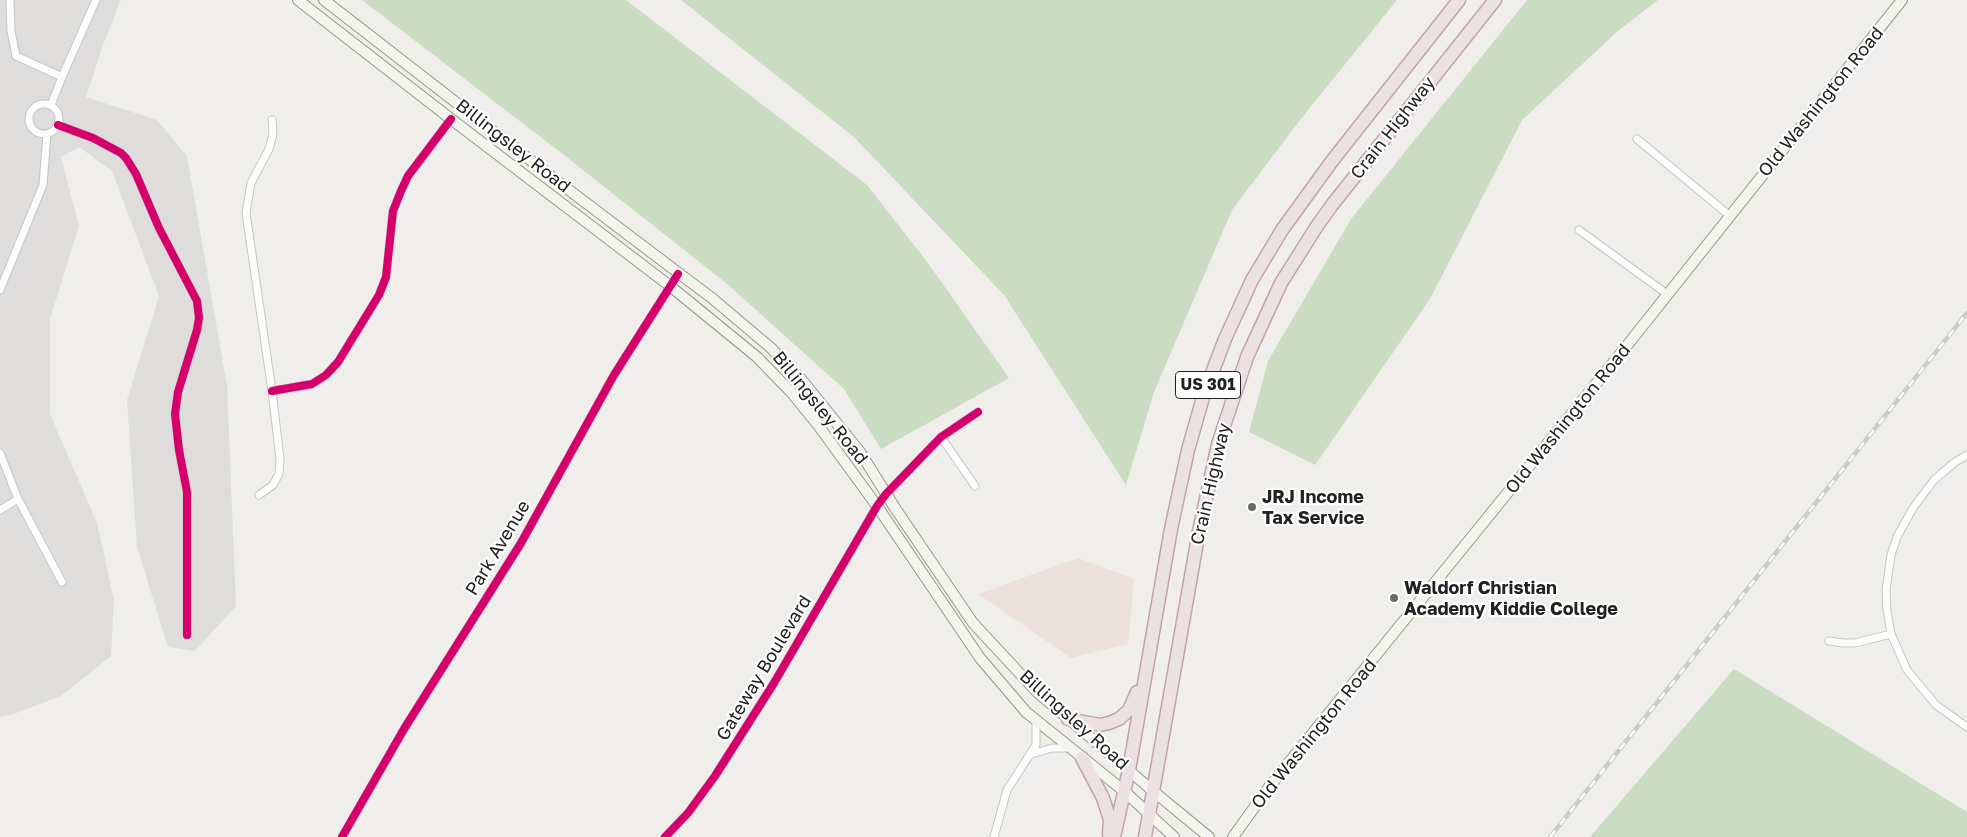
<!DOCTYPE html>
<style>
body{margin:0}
canvas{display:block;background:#efeeea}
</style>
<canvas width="1967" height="837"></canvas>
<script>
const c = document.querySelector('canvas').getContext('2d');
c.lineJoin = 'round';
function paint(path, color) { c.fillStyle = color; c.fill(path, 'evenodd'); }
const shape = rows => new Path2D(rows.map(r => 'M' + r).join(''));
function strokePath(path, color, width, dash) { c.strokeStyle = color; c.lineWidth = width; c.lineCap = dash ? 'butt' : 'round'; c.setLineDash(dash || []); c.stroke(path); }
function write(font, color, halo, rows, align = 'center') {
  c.font = font + ' "Golos Text",sans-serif'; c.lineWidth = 4.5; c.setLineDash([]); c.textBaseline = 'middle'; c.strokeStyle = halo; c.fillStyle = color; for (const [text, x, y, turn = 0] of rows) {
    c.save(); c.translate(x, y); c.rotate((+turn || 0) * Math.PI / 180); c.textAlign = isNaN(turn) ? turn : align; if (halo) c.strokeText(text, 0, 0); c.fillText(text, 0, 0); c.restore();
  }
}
paint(shape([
 [0,0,121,0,103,45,86,97,157,120,187,156,227,386,236,606,195,651,168,647,137,547,127,400,159,296,112,171,79,147,61,157,79,226,50,319,50,414,97,523,114,600,111,656,61,696,11,715,0,717]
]), '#dedddb');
paint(shape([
 [1078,558,1134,579,1128,644,1071,658,978,594]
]), '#ece0dd');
paint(shape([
 [362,0,626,0,867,185,928,263,1009,378,881,449,844,389,726,283,564,155],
 [681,0,1397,0,1300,120,1232,210,1154,392,1126,485,1004,295,854,137],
 [1527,0,1658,0,1619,30,1522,120,1430,299,1315,465,1249,432,1268,361,1351,219],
 [1734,669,1967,812,1967,837,1590,837]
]), '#cadcc1');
const street = shape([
 [10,0,11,31,16,56,62,77],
 '29 119a15 15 0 1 1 30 0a15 15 0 1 1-30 0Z',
 [51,105,62,77,96,0],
 [58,125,93,138,121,153,126,158,136,174,159,228,197,301,199,318,197,330,178,392,175,414,179,450,187,492,187,635],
 [1637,139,1730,216],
 [1579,230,1667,294],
 [0,290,43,185,47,134],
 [272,391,312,384,326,375,338,362,379,295,386,277,393,211,401,191,408,176,451,119],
 [941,437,975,486],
 [0,453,18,499,62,582],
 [1967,455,1955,462,1934,480,1913,508,1897,537,1891,555,1886,590,1887,610,1891,634,1907,670,1936,705,1967,727],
 [259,495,273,485,279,474,280,459,272,391,246,213,251,183,269,149,273,134,272,120],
 [0,510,18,499],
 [1829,641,1843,643,1855,643,1891,634],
 [1032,754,1052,748,1069,748],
 [342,837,404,729,521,543,614,375,678,274],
 [665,837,688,813,715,776,774,683,877,506,886,494,941,437,978,412],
 [994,837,1007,790,1036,745,1036,721]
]);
const secondary = shape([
 [298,0,451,119,670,286,757,357,791,392,818,425,877,506,980,658,1026,712,1124,791,1174,837],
 [324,0,561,184,713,299,771,348,801,379,860,452,895,508,973,623,1037,692,1153,791,1209,837],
 [1233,837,1269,787,1625,348,1902,0]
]);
const highway = shape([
 [1068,719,1100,725,1109,723,1119,719,1129,710,1137,692],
 [1082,758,1103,798,1110,820,1109,834],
 [1114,837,1129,770,1171,529,1188,450,1204,394,1225,339,1252,280,1282,230,1332,161,1459,0],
 [1145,837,1199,531,1218,444,1247,357,1281,283,1317,226,1332,205,1495,0]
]);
strokePath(street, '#c6c6c4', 9);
strokePath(secondary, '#969982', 12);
strokePath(highway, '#c3a3aa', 15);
strokePath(street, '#fdfcfc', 7);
strokePath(secondary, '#f3f4ed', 10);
strokePath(highway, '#ebe1e2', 12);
const rail = shape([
 [1550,837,1967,313]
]);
strokePath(rail, '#cbcbcb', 4.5);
strokePath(rail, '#fff', 2.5, [8]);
strokePath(shape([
 [58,125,93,138,121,153,126,158,136,174,159,228,197,301,199,318,197,330,178,392,175,414,179,450,187,492,187,635],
 [272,391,312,384,326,375,338,362,379,295,386,277,393,211,401,191,408,176,451,119],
 [342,837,404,729,521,543,614,375,678,274],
 [665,837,688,813,715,776,774,683,877,506,886,494,941,437,978,412]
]), '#d6006c', 8);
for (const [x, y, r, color] of [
 [1252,507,5,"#696967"],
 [1394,598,5,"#696967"]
]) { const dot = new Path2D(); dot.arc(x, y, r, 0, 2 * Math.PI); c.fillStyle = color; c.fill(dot); strokePath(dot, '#fff', 2); }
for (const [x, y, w] of [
 [1208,385,65]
]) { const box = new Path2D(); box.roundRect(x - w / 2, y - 13.5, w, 27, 4); c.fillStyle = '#fff'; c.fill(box); strokePath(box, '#212121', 1); }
write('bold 16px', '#212121', null, [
 ["US 301",1208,385]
]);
write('18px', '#212121', '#fff', [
 ["Old Washington Road",1821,102,-51],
 ["Crain Highway",1393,128,-52],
 ["Billingsley Road",513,146,38],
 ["Billingsley Road",820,408,51],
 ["Old Washington Road",1568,419,-51],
 ["Crain Highway",1211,484,-77],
 ["Park Avenue",498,548,-59],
 ["Gateway Boulevard",764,668,-59],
 ["Billingsley Road",1074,720,42],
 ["Old Washington Road",1314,734,-51]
]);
write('bold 18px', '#212121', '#fff', [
 ["JRJ Income",1262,497],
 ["Tax Service",1262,518],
 ["Waldorf Christian",1404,588],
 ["Academy Kiddie College",1404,609]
], 'left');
</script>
